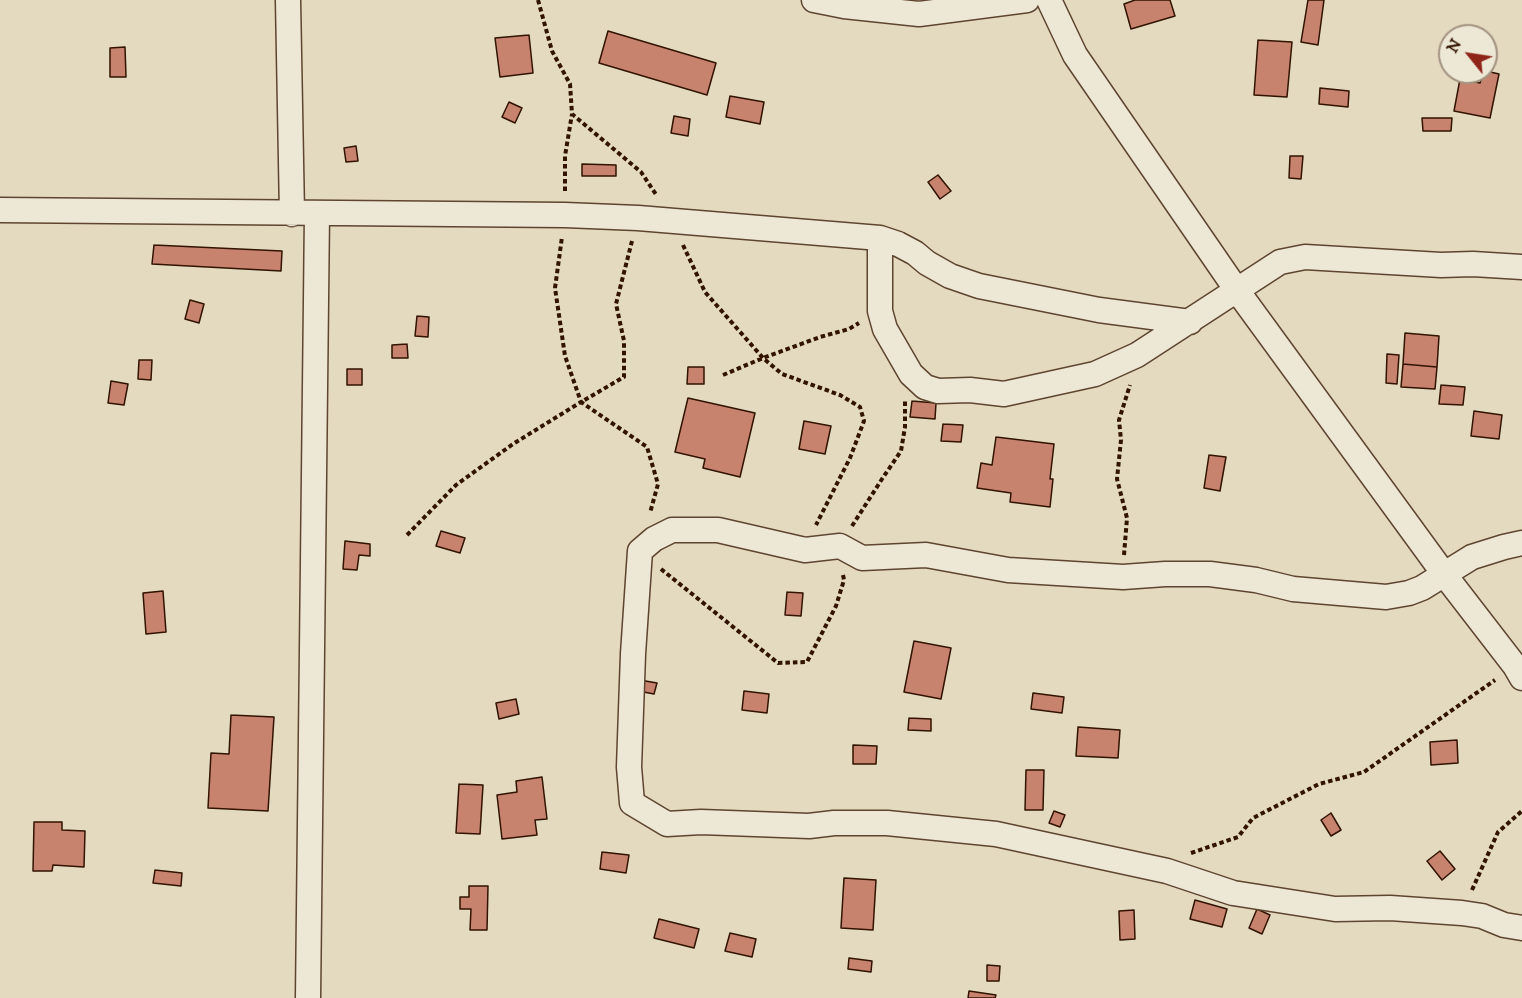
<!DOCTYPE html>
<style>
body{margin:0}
#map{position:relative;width:1522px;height:998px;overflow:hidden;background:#e3dabf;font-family:"IM FELL DW Pica",serif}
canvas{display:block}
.north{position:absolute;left:1438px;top:24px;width:60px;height:60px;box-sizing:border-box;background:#ede7d5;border:2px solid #a29280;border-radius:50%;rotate:300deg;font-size:16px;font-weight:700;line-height:24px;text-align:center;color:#311300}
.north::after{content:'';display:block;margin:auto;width:21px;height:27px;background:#8f2418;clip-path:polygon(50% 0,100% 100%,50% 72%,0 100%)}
</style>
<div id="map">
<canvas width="1522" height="998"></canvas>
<div class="north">N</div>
</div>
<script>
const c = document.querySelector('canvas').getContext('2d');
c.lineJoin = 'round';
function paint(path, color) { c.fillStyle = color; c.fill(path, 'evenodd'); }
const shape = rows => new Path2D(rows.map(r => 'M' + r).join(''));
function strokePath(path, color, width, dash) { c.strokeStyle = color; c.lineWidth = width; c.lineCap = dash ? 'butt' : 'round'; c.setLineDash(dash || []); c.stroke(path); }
const building = shape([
 [1135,0,1170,0,1175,16,1131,29,1124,4,1135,0],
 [1308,0,1324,0,1318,45,1301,42,1308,0],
 [608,31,716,63,707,95,599,63,608,31],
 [529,35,533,73,500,77,495,38,529,35],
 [1258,40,1292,42,1287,97,1254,95,1258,40],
 [125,47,126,77,110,77,110,48,125,47],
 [1486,71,1499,74,1490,118,1454,111,1460,79,1480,83,1483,72,1486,71],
 [1320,88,1349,91,1348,107,1319,104,1320,88],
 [730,96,764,102,760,124,726,117,730,96],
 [509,102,522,108,515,123,502,117,509,102],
 [674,116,690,119,688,136,671,133,674,116],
 [1422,118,1452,118,1451,131,1423,131,1422,118],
 [356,146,358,161,346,162,344,148,356,146],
 [1290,156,1303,156,1301,179,1289,178,1290,156],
 [582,164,616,165,616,176,582,176,582,164],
 [938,175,951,191,940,199,928,182,938,175],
 [154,245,282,251,281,271,152,264,154,245],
 [190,300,204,304,199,323,185,319,190,300],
 [417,316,429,317,428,337,415,336,417,316],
 [1405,333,1439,336,1437,367,1403,364,1405,333],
 [407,344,408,358,392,358,392,345,407,344],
 [1387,354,1399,355,1397,384,1386,383,1387,354],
 [139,360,152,360,151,380,138,379,139,360],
 [1403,364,1437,367,1435,389,1401,387,1403,364],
 [688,367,704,367,704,384,687,384,688,367],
 [347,369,362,369,362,385,347,385,347,369],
 [111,381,128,384,124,405,108,403,111,381],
 [1441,385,1465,387,1463,405,1439,404,1441,385],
 [688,398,755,413,740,477,703,468,705,459,675,452,688,398],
 [912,401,936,403,935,419,910,417,912,401],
 [1474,411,1502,415,1499,439,1471,436,1474,411],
 [804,421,831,426,825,454,799,449,804,421],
 [943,424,963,425,961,442,941,441,943,424],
 [996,437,1054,444,1050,479,1053,479,1050,507,1010,502,1011,493,977,488,981,463,992,465,996,437],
 [1209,455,1226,457,1220,491,1204,488,1209,455],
 [441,531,465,538,460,553,436,546,441,531],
 [345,541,370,544,370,556,359,555,357,570,343,569,345,541],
 [163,591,166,632,146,634,143,593,163,591],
 [787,592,803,593,801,616,785,615,787,592],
 [914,641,951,648,941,699,904,692,914,641],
 [634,679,657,683,654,694,633,690,634,679],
 [744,691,769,694,767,713,742,710,744,691],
 [1033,693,1064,697,1062,713,1031,709,1033,693],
 [516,699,519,714,499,719,496,703,516,699],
 [231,715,274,717,268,811,208,808,211,753,229,754,231,715],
 [909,718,931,719,931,731,908,730,909,718],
 [1078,727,1120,730,1118,758,1076,756,1078,727],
 [1457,740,1458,763,1431,765,1430,742,1457,740],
 [853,745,877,746,876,764,853,764,853,745],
 [1026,770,1044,770,1043,810,1025,810,1026,770],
 [542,777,547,819,535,820,537,835,502,839,497,795,517,792,516,781,542,777],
 [459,784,483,785,480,834,456,833,459,784],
 [1054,811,1065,815,1060,827,1049,823,1054,811],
 [1331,813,1341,830,1331,836,1321,820,1331,813],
 [34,822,62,822,62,830,85,831,84,867,53,865,52,871,33,871,34,822],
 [1440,851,1455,869,1442,880,1427,861,1440,851],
 [602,852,629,855,626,873,600,869,602,852],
 [155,870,182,873,181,886,153,883,155,870],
 [844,878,876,880,873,930,841,928,844,878],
 [469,886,488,886,487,930,470,930,471,909,460,909,460,897,469,897,469,886],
 [1195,900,1227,909,1222,927,1190,919,1195,900],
 [1257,909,1270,915,1262,934,1249,928,1257,909],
 [1134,910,1135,939,1120,940,1119,911,1134,910],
 [659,919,699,929,694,948,654,938,659,919],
 [730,933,756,939,752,957,725,951,730,933],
 [849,958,872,961,871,972,848,969,849,958],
 [987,965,1000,966,999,981,987,981,987,965],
 [969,991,996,995,995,998,968,998,969,991]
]);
paint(building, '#c7836e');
strokePath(building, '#311300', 1.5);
const street = shape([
 [288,0,292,214],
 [814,0,844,6,919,14,1027,0],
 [1049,0,1075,55,1236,289,1444,574,1515,666,1522,678],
 [0,210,565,215,638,218,880,238,898,244,915,253,927,263,950,276,979,286,1099,310,1190,322],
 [880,238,880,311,885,329,911,374,925,387,938,391,970,390,1004,394,1095,374,1137,355,1280,262,1305,257,1441,265,1473,264,1522,267],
 [1522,543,1504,547,1472,557,1422,588,1409,593,1386,597,1293,589,1256,580,1210,574,1165,574,1123,577,1008,570,926,555,862,558,840,546,805,550,718,530,672,530,654,539,640,551,633,654,629,767,632,803,667,824,701,822,809,826,834,823,887,823,996,834,1167,871,1233,893,1335,909,1390,908,1462,913,1482,916,1504,925,1522,928],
 [308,998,317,213]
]);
strokePath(street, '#5e4530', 27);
strokePath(shape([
 [538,0,552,51,570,84,572,114,641,172,657,196],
 [565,191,565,156,572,114],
 [632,241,616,304,624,341,624,377,581,402,647,447,658,484,650,513],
 [683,245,705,292,763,358,782,374,840,395,860,407,864,421,850,458,816,525],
 [723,375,763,358,820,337,849,329,859,323],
 [852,526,882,479,901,451,905,427,905,401],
 [407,535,456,485,513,444,581,402,565,356,555,288,562,237],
 [1124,555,1127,518,1117,479,1121,440,1119,420,1130,385],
 [661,569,778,663,807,662,836,606,844,580,843,575],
 [1191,853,1238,837,1253,818,1319,784,1364,772,1495,680],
 [1472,890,1498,832,1522,811]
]), '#311300', 4, [4.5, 3]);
strokePath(street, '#ede7d5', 24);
</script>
